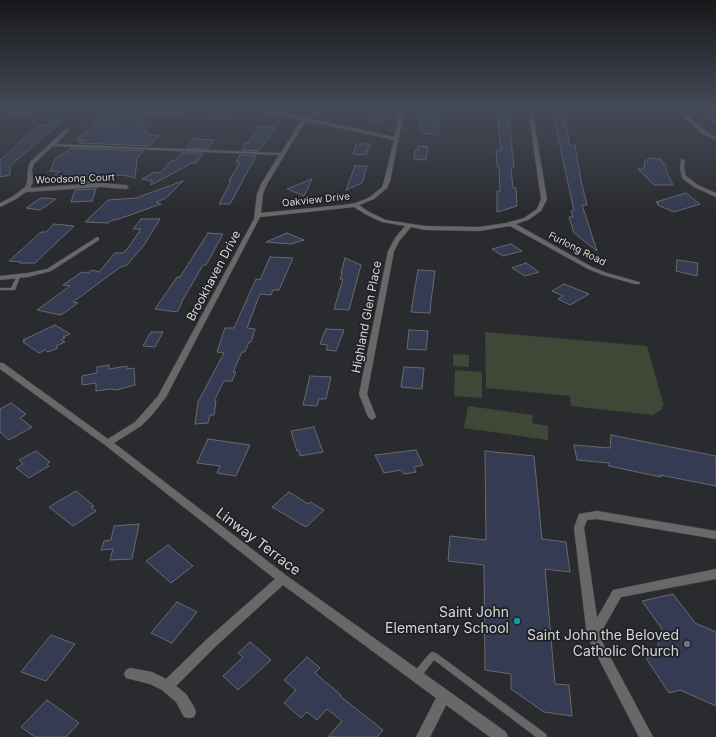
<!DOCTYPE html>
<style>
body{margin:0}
canvas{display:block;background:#2a2b2f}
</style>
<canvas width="716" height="737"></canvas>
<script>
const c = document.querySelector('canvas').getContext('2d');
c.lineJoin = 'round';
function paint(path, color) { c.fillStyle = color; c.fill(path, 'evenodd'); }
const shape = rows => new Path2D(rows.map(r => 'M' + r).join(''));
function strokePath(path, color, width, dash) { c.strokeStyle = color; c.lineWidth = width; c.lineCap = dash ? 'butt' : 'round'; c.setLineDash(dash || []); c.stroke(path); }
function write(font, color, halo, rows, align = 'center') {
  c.font = font + ' Inter,sans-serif'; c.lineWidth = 3.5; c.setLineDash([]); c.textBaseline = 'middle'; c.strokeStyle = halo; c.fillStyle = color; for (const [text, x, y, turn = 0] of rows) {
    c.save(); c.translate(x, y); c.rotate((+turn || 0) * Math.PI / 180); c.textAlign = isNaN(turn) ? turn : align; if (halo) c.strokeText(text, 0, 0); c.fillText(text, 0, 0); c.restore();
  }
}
paint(shape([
 [0,108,189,108,182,114,124,113,84,127,82,126,118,113,68,109,18,115,0,111],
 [485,332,647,346,664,406,661,406,662,409,653,415,571,406,570,396,486,388],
 [453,354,469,355,469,367,453,366],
 [455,370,482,372,482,398,454,396],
 [468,406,533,415,532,423,548,426,548,440,464,428]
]), '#3f4736');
const building = shape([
 [217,108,228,108,227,117,215,118,217,108],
 [375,108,385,108,385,118,376,125,375,108],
 [552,108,561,108,565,120,563,120,567,129,569,145,575,145,581,181,587,205,582,205,597,251,574,233,569,217,573,217,571,211,574,211,552,108],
 [421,109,437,110,436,119,439,119,438,135,421,133,422,124,419,124,421,109],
 [698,109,716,109,716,124,698,109],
 [497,111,508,111,514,167,511,168,513,188,516,188,517,206,497,212,497,191,500,191,499,167,497,167,496,150,501,150,497,111],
 [128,115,138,117,149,135,159,136,149,146,79,143,85,140,76,140,96,123,105,122,107,124,128,115],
 [62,121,10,166,10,175,0,177,0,160,22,141,21,141,37,127,62,121],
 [259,127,276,127,259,151,242,150,246,142,248,143,259,127],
 [194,139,214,140,207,149,186,148,194,139],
 [356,144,370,144,366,155,353,154,356,144],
 [418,146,428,147,426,160,414,159,415,150,418,150,418,146],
 [72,148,144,151,137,158,135,178,123,175,103,177,99,178,98,182,78,183,78,180,51,179,59,171,50,171,56,158,72,148],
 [182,153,203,153,196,163,192,163,151,185,150,184,153,181,142,179,155,172,160,173,171,161,174,161,182,153],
 [240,155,256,156,230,204,219,204,231,181,229,181,240,162,236,162,240,155],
 [650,158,661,159,662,163,666,164,666,171,673,185,654,185,638,169,644,169,645,160,650,160,650,158],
 [355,166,367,166,362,183,346,190,355,166],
 [312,179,304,196,287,189,312,179],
 [183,181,166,198,156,202,161,204,116,220,112,220,108,223,85,222,108,200,136,198,183,181],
 [96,189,92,201,71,202,75,190,96,189],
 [686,193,700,204,674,212,660,206,657,204,659,203,656,202,686,193],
 [41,198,56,199,40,210,26,208,41,198],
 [141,219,160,219,144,245,126,266,122,266,73,302,78,303,61,315,37,310,70,286,63,285,82,272,88,273,92,270,99,272,115,253,123,253,128,248,141,229,133,229,141,219],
 [54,224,74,226,35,263,20,263,21,262,9,261,41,232,46,232,54,224],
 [208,233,223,234,206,265,203,265,181,303,182,303,177,312,155,309,177,277,180,277,208,233],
 [287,233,304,240,291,244,266,242,287,233],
 [511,244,522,251,503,256,492,249,511,244],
 [270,257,293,258,279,290,273,290,271,295,260,294,247,328,255,329,251,342,249,342,245,352,242,352,233,372,236,372,232,381,224,381,214,401,216,401,214,415,210,415,208,423,195,424,198,402,224,353,217,352,225,328,234,328,256,279,260,280,270,257],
 [345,258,361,265,349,310,334,309,343,279,340,279,342,273,341,273,345,258],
 [677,260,698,263,697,276,676,271,677,260],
 [526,263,539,272,525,276,512,268,526,263],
 [418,270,435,271,431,301,430,313,411,312,418,270],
 [564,284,589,294,570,305,558,299,563,296,552,291,564,284],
 [55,325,70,334,63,337,65,338,61,340,65,342,56,346,58,348,48,352,45,350,39,353,23,342,25,341,23,340,55,325],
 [326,329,344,330,336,351,326,350,328,345,320,344,326,329],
 [409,330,428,331,426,350,407,349,409,330],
 [151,332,163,332,155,347,143,346,151,332],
 [109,365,109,369,127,366,127,369,134,368,135,385,116,390,110,389,96,391,96,383,82,385,82,376,97,373,97,367,109,365],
 [404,367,424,368,422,389,401,387,404,367],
 [310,376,331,377,326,399,319,399,317,406,303,405,310,376],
 [11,403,26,414,20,418,32,427,9,440,0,432,0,409,11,403],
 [314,427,323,452,300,456,299,451,297,451,291,431,314,427],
 [611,435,716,456,716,486,660,475,661,477,609,466,609,463,577,460,574,445,610,448,611,435],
 [208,439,250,445,236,476,217,473,220,466,197,463,208,439],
 [416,450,423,465,414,467,416,472,404,474,401,470,384,473,375,455,416,450],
 [36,451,50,462,47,464,49,466,29,478,16,468,23,464,19,460,36,451],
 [485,451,534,456,542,539,566,542,570,572,545,569,555,684,569,685,572,716,544,712,511,689,511,674,485,670,484,565,448,561,450,536,486,540,485,451],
 [76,491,94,506,91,507,96,511,73,526,49,507,76,491],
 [289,492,308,504,310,502,324,510,306,527,272,507,289,492],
 [139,524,132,559,110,560,113,549,101,550,104,541,111,540,114,526,139,524],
 [168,545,193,566,171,583,146,561,168,545],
 [673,594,695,623,716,632,716,706,680,690,669,693,646,658,655,656,662,629,642,601,673,594],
 [177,602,197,612,172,643,151,633,177,602],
 [51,635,75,644,46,681,21,672,51,635],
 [250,642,271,660,238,690,223,676,243,657,238,653,250,642],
 [307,657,320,668,315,673,341,695,340,696,383,730,377,737,328,737,342,721,327,709,317,720,307,712,301,718,284,703,296,690,284,680,307,657],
 [47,700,79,723,66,737,35,737,21,727,47,700]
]);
paint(building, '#343b53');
strokePath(building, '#68696d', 1);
const service = shape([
 [17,276,18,276,20,277,15,290,0,290,0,288,11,288,17,276],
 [433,652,436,653,546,734,547,737,536,737,434,660,420,678,417,679,414,678,413,675,414,672,430,653,433,652]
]);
const minor = shape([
 [319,108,323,108,320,113,311,119,394,137,401,108,405,108,390,181,387,188,374,199,359,205,369,212,386,220,425,226,479,227,506,223,524,218,537,209,541,199,528,108,532,108,547,199,541,211,528,220,516,224,592,267,607,273,639,282,640,283,639,284,635,284,603,275,588,269,510,226,479,231,425,230,411,227,400,240,394,251,367,394,376,417,372,420,368,417,359,394,388,251,395,238,405,226,382,222,365,214,354,207,260,217,166,397,152,415,141,426,114,443,287,576,506,732,508,737,490,737,446,705,430,737,416,737,436,698,283,585,215,647,176,686,186,694,194,707,196,712,194,717,189,718,184,717,176,702,162,690,150,684,126,678,124,674,126,670,130,668,152,672,166,679,207,639,275,579,105,445,0,369,0,363,3,363,108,439,135,422,158,396,254,219,257,194,261,184,279,155,53,146,34,164,32,169,33,182,30,188,101,183,126,185,129,187,126,189,101,187,26,192,16,199,0,207,0,203,12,197,25,187,27,182,28,169,30,162,66,129,70,130,56,144,281,153,299,123,304,120,277,114,249,111,248,109,277,112,307,118,317,111,319,108],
 [308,121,394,140,384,181,382,187,370,197,356,203,343,205,261,213,263,194,267,184,303,125,308,121],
 [675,108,680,108,705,131,716,137,716,140,701,133,675,108],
 [681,159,685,160,684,168,686,176,698,185,716,193,716,197,694,187,682,178,680,168,681,159],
 [97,237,99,238,99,240,51,271,28,277,0,280,0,276,28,273,47,269,97,237],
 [597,511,716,531,716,539,597,519,587,520,584,528,597,618,613,590,716,569,716,579,621,597,599,636,653,737,639,737,587,636,574,528,579,514,597,511]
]);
strokePath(service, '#46474a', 1);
strokePath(minor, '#46474a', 1);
paint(service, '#6a6768');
paint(minor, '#6a6768');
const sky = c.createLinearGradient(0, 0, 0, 212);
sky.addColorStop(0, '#17181a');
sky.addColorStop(0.51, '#444a58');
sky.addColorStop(1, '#444a5800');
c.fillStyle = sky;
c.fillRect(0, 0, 716, 212);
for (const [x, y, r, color] of [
 [517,621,4,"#0f9aa8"],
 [687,644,4,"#6b7280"]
]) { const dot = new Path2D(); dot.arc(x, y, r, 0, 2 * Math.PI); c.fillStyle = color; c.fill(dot); strokePath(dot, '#202125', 1.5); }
write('10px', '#d6d7d9', '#202125', [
 ["Woodsong Court",75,179,-2],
 ["Oakview Drive",316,200,-6],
 ["Furlong Road",577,249,27]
]);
write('12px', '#d6d7d9', '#202125', [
 ["Brookhaven Drive",214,276,-62],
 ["Highland Glen Place",367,317,-79]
]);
write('14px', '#d6d7d9', '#202125', [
 ["Linway Terrace",258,542,37]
]);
write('14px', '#d6d7d9', '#202125', [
 ["Saint John",509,613],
 ["Elementary School",509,629],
 ["Saint John the Beloved",679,636],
 ["Catholic Church",679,652]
], 'right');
</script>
